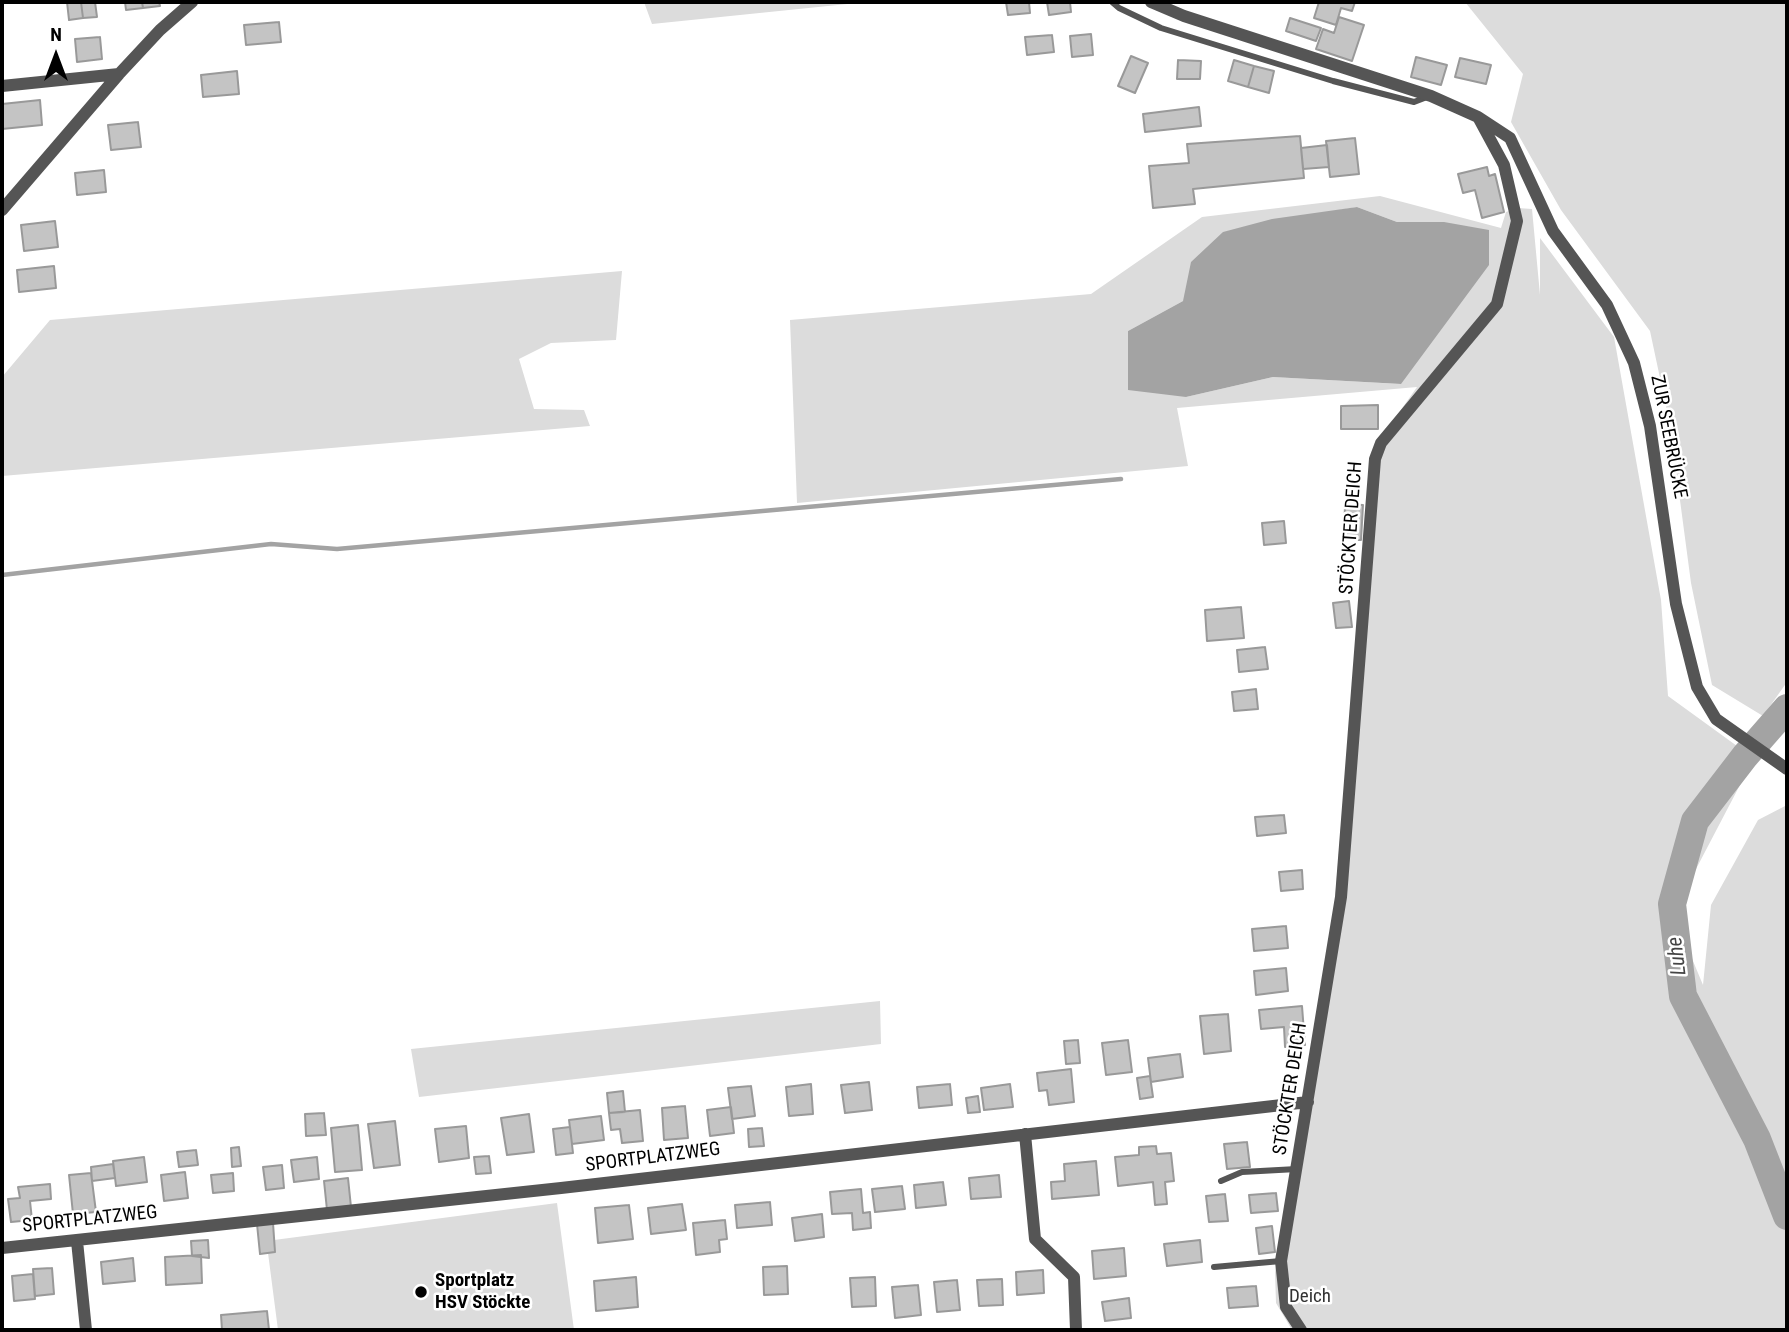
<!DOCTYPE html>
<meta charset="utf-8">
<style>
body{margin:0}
#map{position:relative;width:1789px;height:1332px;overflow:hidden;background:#fff;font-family:"Roboto Condensed",sans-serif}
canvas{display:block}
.frame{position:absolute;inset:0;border:4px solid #000;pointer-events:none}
.north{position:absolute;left:21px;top:21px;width:70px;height:70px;-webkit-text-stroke:5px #fff;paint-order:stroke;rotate:0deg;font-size:19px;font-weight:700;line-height:28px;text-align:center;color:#000}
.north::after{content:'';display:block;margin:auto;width:24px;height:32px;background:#000;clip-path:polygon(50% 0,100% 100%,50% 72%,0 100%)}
</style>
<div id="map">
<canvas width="1789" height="1332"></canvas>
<div class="frame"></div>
<div class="north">N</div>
</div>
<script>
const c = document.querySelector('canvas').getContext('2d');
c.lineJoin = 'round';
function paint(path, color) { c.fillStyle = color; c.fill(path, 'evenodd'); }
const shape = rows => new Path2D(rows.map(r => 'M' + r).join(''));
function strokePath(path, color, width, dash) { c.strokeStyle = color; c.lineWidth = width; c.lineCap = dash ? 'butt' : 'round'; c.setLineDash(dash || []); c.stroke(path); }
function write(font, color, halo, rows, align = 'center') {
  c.font = font + ' "Roboto Condensed",sans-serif'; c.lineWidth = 5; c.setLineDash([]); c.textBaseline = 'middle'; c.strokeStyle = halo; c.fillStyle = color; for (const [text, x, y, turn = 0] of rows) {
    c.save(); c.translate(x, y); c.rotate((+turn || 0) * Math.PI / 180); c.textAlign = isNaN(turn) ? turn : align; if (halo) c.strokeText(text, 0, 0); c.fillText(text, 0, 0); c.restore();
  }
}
paint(shape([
 [644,2,867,2,652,24],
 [1465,2,1787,2,1787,682,1763,716,1712,685,1691,583,1670,425,1650,331,1561,210,1511,122,1523,74],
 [1380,196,1501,228,1506,212,1518,208,1532,209,1540,295,1540,238,1614,337,1661,600,1668,696,1748,754,1752,762,1673,913,1703,985,1711,905,1758,820,1787,805,1787,1330,1292,1330,1276,1303,1275,1272,1334,911,1372,451,1417,387,1177,408,1188,466,797,503,790,320,1091,294,1202,217],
 [1357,207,1397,222,1444,222,1400,384,1273,377,1186,397,1128,331,1183,301,1323,213],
 [622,271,616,340,551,343,519,359,534,409,584,410,590,426,2,476,2,377,50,320],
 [880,1001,881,1044,419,1097,411,1049],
 [557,1203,574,1330,278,1330,268,1253,275,1252,274,1240]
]), '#dcdcdc');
paint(shape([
 [1357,207,1397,222,1444,222,1489,230,1489,265,1401,384,1273,377,1186,397,1128,390,1128,331,1183,301,1191,262,1223,232,1272,219]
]), '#a3a3a3');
strokePath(shape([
 [2,575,271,544,337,549,1121,479]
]), '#a3a3a3', 4.5);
strokePath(shape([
 [1787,708,1745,756,1695,821,1672,904,1683,996,1757,1139,1787,1216]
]), '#a3a3a3', 28);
const building = shape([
 [67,2,81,2,83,18,69,20,67,2],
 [81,2,95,2,97,17,83,18,81,2],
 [125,2,142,2,143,8,126,10,125,2],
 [142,2,159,2,160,6,143,8,142,2],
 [1006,2,1029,2,1030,13,1008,15,1006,2],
 [1047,2,1070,2,1071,12,1049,15,1047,2],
 [1319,2,1355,2,1352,11,1341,8,1336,25,1314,18,1319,2],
 [1339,17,1364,25,1352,61,1316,49,1323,29,1334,33,1339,17],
 [1290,18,1321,28,1316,41,1286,31,1290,18],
 [279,22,281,42,246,45,244,25,279,22],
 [1091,34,1093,55,1072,57,1070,36,1091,34],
 [1052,35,1054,52,1027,55,1025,37,1052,35],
 [100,37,102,59,77,62,75,39,100,37],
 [1131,56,1148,63,1135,93,1118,86,1131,56],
 [1416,57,1447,65,1441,85,1411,77,1416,57],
 [1460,58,1491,65,1486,84,1455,77,1460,58],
 [1178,60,1201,61,1200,79,1177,79,1178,60],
 [1234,60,1254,66,1248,87,1228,81,1234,60],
 [1254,66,1274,71,1269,93,1248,87,1254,66],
 [237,71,239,94,203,97,201,75,237,71],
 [40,100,42,125,2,129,2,104,40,100],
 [1199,107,1201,126,1145,132,1143,114,1199,107],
 [138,122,141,147,111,150,108,125,138,122],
 [1300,136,1304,178,1193,189,1195,204,1153,208,1149,166,1189,163,1187,144,1300,136],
 [1355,138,1359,174,1330,177,1326,141,1355,138],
 [1327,145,1329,167,1303,169,1301,148,1327,145],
 [1487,167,1489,176,1495,174,1504,212,1482,218,1475,190,1463,193,1458,174,1487,167],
 [104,170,106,192,77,195,75,173,104,170],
 [55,221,58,247,24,251,21,225,55,221],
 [54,266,56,288,19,292,17,270,54,266],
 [1378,405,1378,429,1341,429,1341,406,1378,405],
 [1345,504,1363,505,1361,540,1344,540,1345,504],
 [1284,521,1286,543,1264,545,1262,523,1284,521],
 [1349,601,1352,627,1336,628,1333,603,1349,601],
 [1241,607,1244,638,1207,641,1205,610,1241,607],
 [1265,647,1268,669,1239,672,1237,650,1265,647],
 [1256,689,1258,709,1234,711,1232,692,1256,689],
 [1284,815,1286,833,1257,836,1255,817,1284,815],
 [1302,870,1303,889,1281,891,1279,872,1302,870],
 [1286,926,1288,948,1254,951,1252,929,1286,926],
 [1286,968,1288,991,1256,995,1254,971,1286,968],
 [1302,1006,1305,1045,1285,1047,1284,1027,1261,1029,1259,1010,1302,1006],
 [1228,1014,1231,1051,1204,1054,1200,1016,1228,1014],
 [1078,1040,1080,1063,1066,1064,1064,1041,1078,1040],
 [1128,1040,1132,1072,1106,1075,1102,1043,1128,1040],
 [1180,1054,1183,1077,1151,1082,1148,1058,1180,1054],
 [1071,1069,1074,1102,1049,1105,1047,1090,1039,1091,1037,1073,1071,1069],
 [1150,1076,1153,1097,1140,1099,1137,1078,1150,1076],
 [869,1082,872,1110,845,1113,841,1085,869,1082],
 [811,1084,813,1114,789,1116,786,1087,811,1084],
 [950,1084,952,1105,919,1108,917,1087,950,1084],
 [1010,1084,1013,1107,984,1110,981,1088,1010,1084],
 [751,1086,755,1116,732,1119,728,1088,751,1086],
 [623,1091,625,1112,609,1113,607,1093,623,1091],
 [978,1096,980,1112,968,1113,966,1098,978,1096],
 [685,1106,688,1138,664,1140,662,1108,685,1106],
 [731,1107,734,1133,710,1136,707,1110,731,1107],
 [640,1110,643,1141,622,1143,620,1129,611,1130,609,1113,640,1110],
 [324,1113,326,1135,306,1136,305,1114,324,1113],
 [529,1114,534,1152,507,1155,501,1118,529,1114],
 [601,1116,604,1140,572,1144,569,1120,601,1116],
 [395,1121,400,1165,374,1168,368,1124,395,1121],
 [358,1125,362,1170,335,1172,331,1128,358,1125],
 [466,1126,469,1158,439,1162,435,1129,466,1126],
 [570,1127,573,1153,556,1155,553,1129,570,1127],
 [762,1128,764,1146,749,1147,748,1129,762,1128],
 [1247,1142,1250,1167,1227,1169,1224,1144,1247,1142],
 [1156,1146,1157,1154,1171,1153,1174,1181,1165,1182,1167,1204,1155,1205,1153,1182,1118,1186,1115,1157,1139,1155,1139,1147,1156,1146],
 [239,1147,241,1166,232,1167,231,1148,239,1147],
 [196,1150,198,1165,179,1167,177,1152,196,1150],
 [489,1156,491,1173,476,1174,474,1157,489,1156],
 [144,1157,147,1182,116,1186,113,1161,144,1157],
 [317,1157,319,1179,294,1182,291,1160,317,1157],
 [1096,1161,1099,1195,1052,1199,1051,1182,1065,1181,1064,1164,1096,1161],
 [113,1164,115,1178,92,1181,91,1167,113,1164],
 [282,1165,284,1188,266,1190,263,1167,282,1165],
 [185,1172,188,1198,164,1201,161,1175,185,1172],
 [91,1173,96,1212,73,1214,69,1175,91,1173],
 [233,1173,234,1191,213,1193,211,1175,233,1173],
 [999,1175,1001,1197,971,1199,969,1178,999,1175],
 [348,1178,351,1207,327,1210,324,1181,348,1178],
 [943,1182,946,1205,916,1208,914,1185,943,1182],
 [50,1184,51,1199,30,1201,32,1220,11,1222,8,1199,20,1198,18,1187,50,1184],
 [902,1186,905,1209,875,1212,872,1189,902,1186],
 [861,1189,863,1213,870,1212,871,1228,853,1230,852,1213,832,1214,830,1192,861,1189],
 [1276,1193,1278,1211,1251,1213,1249,1195,1276,1193],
 [1225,1194,1228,1221,1209,1222,1206,1196,1225,1194],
 [770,1202,772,1225,737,1228,735,1205,770,1202],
 [682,1204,686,1230,651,1234,648,1208,682,1204],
 [629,1205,633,1239,598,1243,595,1208,629,1205],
 [822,1214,824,1237,795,1241,792,1218,822,1214],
 [725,1220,727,1239,719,1240,720,1252,696,1255,693,1223,725,1220],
 [273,1223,275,1252,260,1254,257,1224,273,1223],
 [1272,1226,1275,1252,1259,1254,1256,1228,1272,1226],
 [208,1240,209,1258,192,1256,191,1241,208,1240],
 [1200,1240,1202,1262,1167,1266,1164,1244,1200,1240],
 [1124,1248,1126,1276,1094,1279,1092,1251,1124,1248],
 [201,1255,202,1283,166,1285,165,1257,201,1255],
 [133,1258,135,1281,103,1284,101,1262,133,1258],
 [787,1266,788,1294,764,1295,763,1267,787,1266],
 [52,1268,54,1294,35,1296,33,1269,52,1268],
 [1043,1270,1044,1293,1017,1295,1016,1272,1043,1270],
 [33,1274,35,1299,14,1301,12,1276,33,1274],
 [636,1277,638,1307,596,1311,594,1281,636,1277],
 [875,1277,876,1306,852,1307,850,1278,875,1277],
 [1002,1279,1003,1305,979,1306,977,1280,1002,1279],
 [957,1280,960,1310,937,1312,934,1282,957,1280],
 [918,1285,921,1315,895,1318,892,1287,918,1285],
 [1256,1286,1258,1306,1229,1308,1227,1288,1256,1286],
 [1129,1298,1131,1318,1105,1321,1102,1302,1129,1298],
 [267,1311,269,1330,222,1330,221,1315,267,1311]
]);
paint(building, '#c4c4c4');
strokePath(building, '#999', 2);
strokePath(shape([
 [1112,2,1119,8,1161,28,1333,81,1414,102,1427,97],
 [1221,1181,1242,1172,1297,1169],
 [1214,1267,1281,1261]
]), '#555', 6);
strokePath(shape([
 [1151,2,1184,16,1431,96,1478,117,1510,138,1553,231,1607,305,1634,363,1650,426,1676,604,1697,687,1716,719,1787,769],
 [2,86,119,74],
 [2,210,119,74,160,30,192,2],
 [1025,1134,1035,1239,1074,1277,1076,1330],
 [77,1241,86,1330],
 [2,1248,561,1188,1308,1102],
 [1301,1330,1286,1307,1281,1261,1341,897,1375,459,1381,443,1497,304,1517,221,1504,165,1478,117]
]), '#555', 12);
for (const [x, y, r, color] of [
 [421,1292,7,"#000"]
]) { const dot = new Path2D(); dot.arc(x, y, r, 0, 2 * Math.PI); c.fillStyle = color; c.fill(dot); strokePath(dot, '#fff', 2.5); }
write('19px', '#000', '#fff', [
 ["ZUR SEEBRÜCKE",1668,437,79],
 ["STÖCKTER DEICH",1352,528,-86],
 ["STÖCKTER DEICH",1291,1089,-81],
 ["SPORTPLATZWEG",653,1158,-7],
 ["SPORTPLATZWEG",90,1220,-6]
]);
write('bold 19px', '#000', '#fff', [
 ["Sportplatz",435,1281],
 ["HSV Stöckte",435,1303]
], 'left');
write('19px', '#333', '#fff', [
 ["Deich",1310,1297]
]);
write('italic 21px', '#444', '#fff', [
 ["Luhe",1678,956,-97]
]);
</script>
